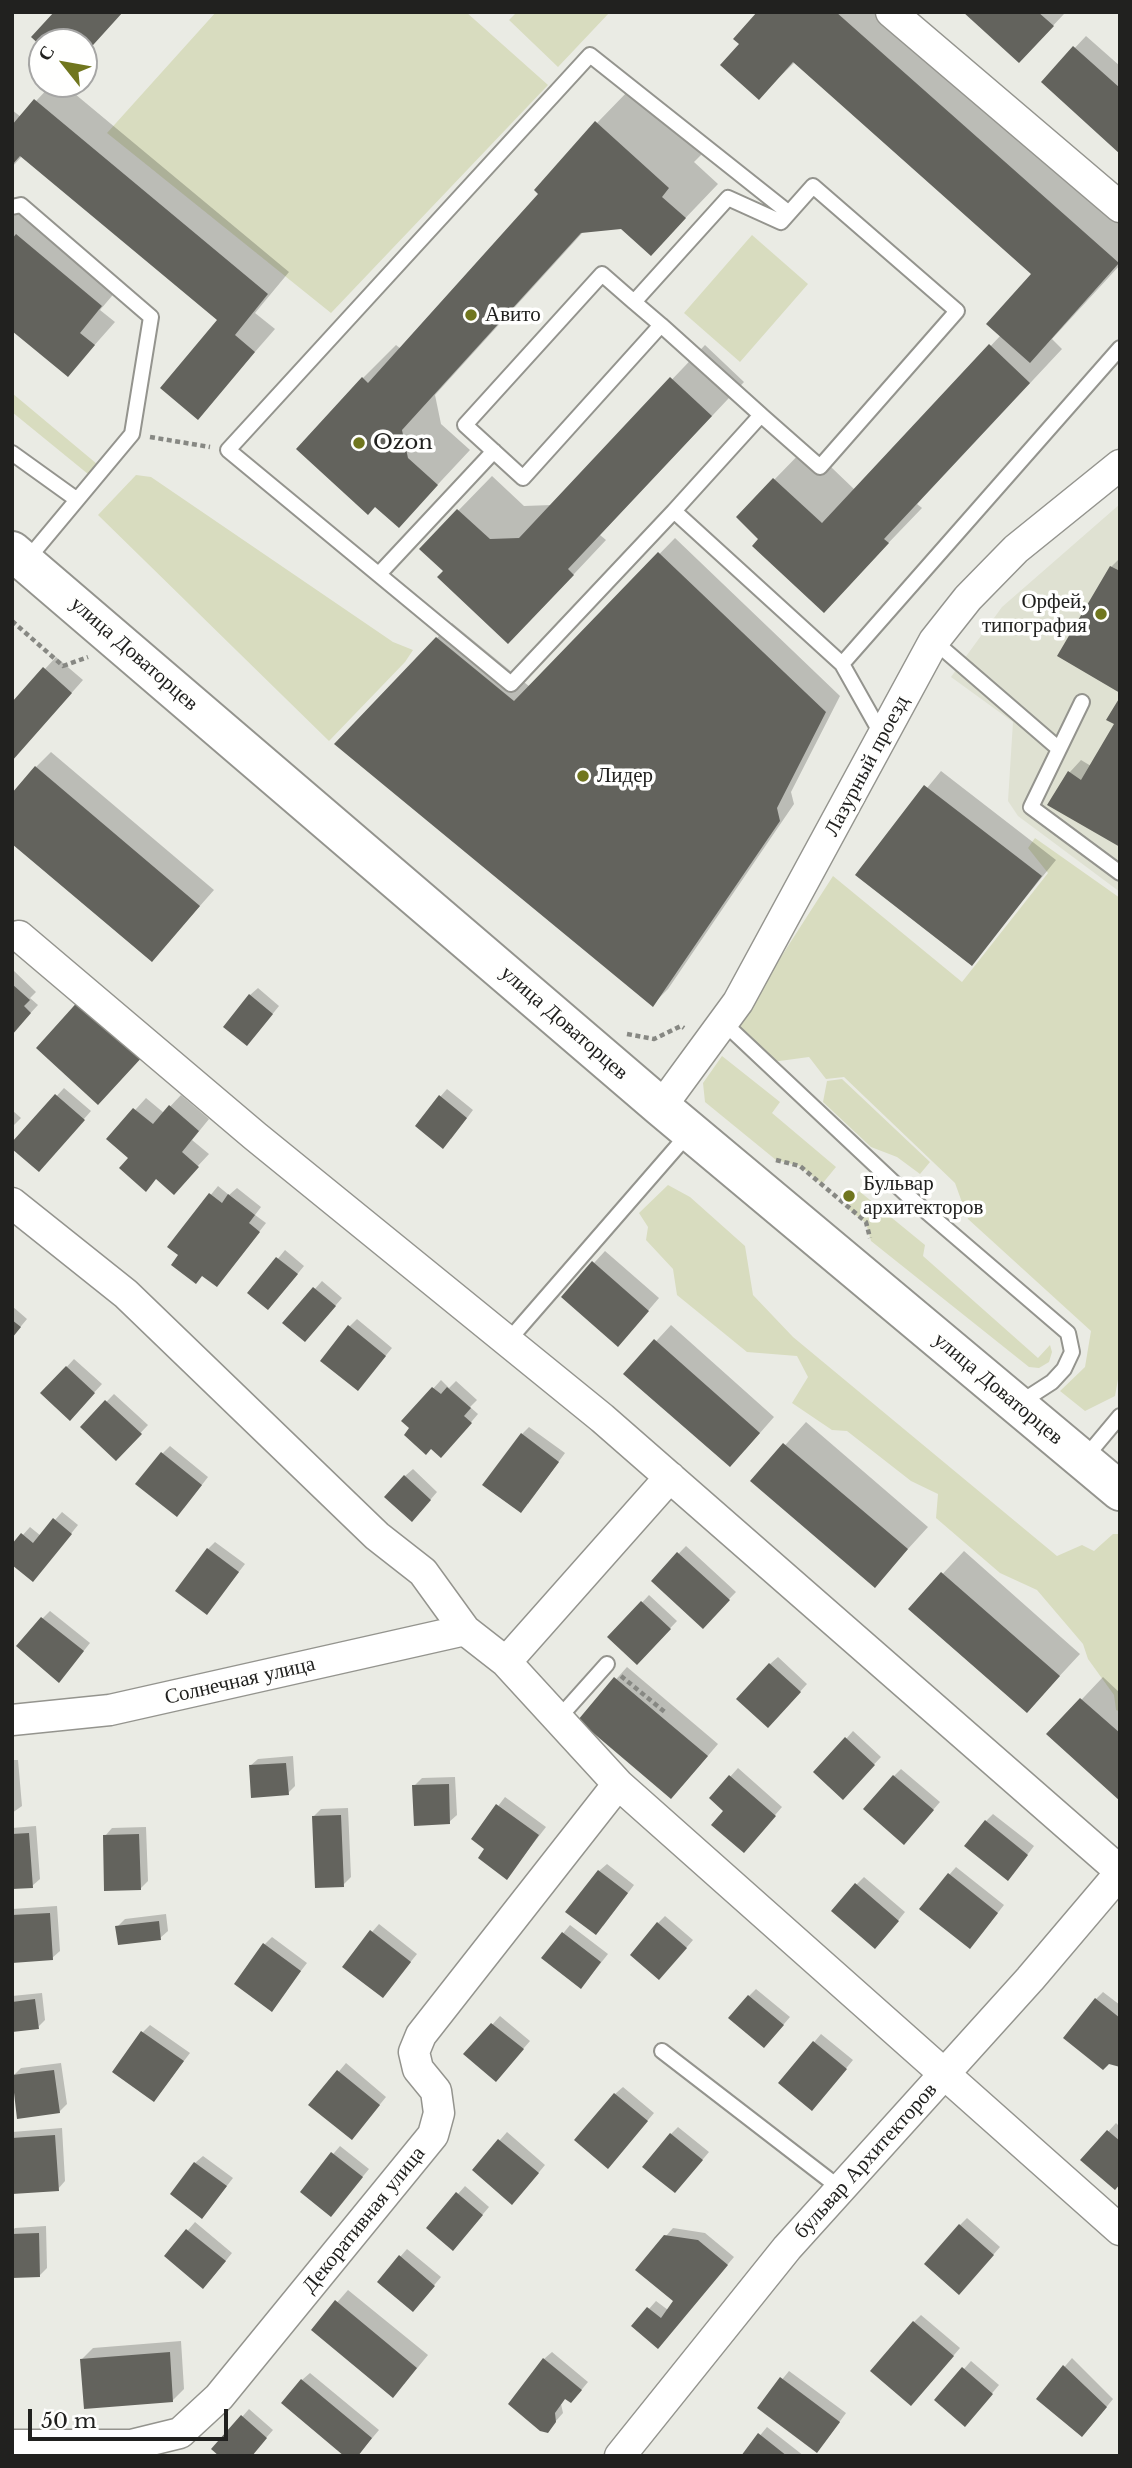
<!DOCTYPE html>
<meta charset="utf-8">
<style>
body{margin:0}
#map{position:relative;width:1132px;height:2468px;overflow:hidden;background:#eaebe4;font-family:"Libre Baskerville",serif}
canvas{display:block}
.frame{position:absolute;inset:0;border:14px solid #21211f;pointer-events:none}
.north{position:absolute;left:28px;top:28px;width:70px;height:70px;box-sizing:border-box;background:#fffffe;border:2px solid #a6a6a5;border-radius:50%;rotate:301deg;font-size:19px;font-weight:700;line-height:28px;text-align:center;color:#21211f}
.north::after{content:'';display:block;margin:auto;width:24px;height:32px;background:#70761e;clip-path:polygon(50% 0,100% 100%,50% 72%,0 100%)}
.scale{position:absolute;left:28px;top:2409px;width:200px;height:32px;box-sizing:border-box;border:4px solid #21211f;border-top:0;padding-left:9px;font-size:21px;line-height:24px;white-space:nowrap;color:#21211f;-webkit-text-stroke:5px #fffffe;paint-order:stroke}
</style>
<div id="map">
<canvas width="1132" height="2468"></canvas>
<div class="frame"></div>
<div class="north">С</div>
<div class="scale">50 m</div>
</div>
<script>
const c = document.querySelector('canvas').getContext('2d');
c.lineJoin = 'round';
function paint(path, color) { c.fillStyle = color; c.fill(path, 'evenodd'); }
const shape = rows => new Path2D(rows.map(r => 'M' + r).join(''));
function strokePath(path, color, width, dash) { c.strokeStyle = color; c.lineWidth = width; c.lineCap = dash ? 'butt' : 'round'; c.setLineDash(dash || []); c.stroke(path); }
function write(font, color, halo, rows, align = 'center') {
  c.font = font + ' "Libre Baskerville",serif'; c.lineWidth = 7; c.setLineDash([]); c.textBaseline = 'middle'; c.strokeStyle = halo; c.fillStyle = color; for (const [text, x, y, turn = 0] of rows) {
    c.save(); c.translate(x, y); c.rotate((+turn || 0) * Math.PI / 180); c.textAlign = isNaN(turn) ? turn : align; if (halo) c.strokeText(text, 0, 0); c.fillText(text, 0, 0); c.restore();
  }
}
paint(shape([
 [1120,504,1120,892,1018,816,1008,801,1013,722,951,677,1002,607]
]), '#dfe1d2');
paint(shape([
 [216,12,466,12,548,85,331,313,107,133],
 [517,12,610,12,558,67,509,20],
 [752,235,808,284,740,362,684,313],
 [12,393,97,464,88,474,12,412],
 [136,475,151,477,393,642,413,650,405,662,329,741,98,515],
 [1035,838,1120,898,1120,1368,1115,1396,1085,1411,1060,1391,1085,1367,1091,1331,968,1219,955,1183,844,1077,826,1079,809,1057,772,1062,736,1027,833,876,962,982,1048,873,1028,848],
 [722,1056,780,1102,772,1113,836,1167,822,1184,800,1166,776,1160,705,1102,703,1083],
 [842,1079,930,1162,920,1174,897,1157,871,1147,823,1102,827,1081],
 [668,1185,690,1197,745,1246,753,1295,793,1337,1057,1556,1082,1545,1094,1551,1113,1534,1120,1534,1120,1712,1116,1710,1114,1695,1088,1659,1083,1644,1037,1590,1000,1573,936,1518,938,1494,911,1481,847,1431,832,1430,792,1403,808,1377,797,1356,747,1352,677,1295,673,1269,646,1240,648,1227,639,1213],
 [859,1191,925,1245,923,1256,1038,1358,1050,1345,1052,1352,1049,1362,1039,1368,1029,1367,871,1241,866,1223,846,1207]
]), '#d8dcbf');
paint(shape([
 [759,12,914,12,1120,195,1120,265,1052,339,1062,349,917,504,922,508,824,610,738,517,808,445,855,490,1001,335,1033,274,795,62,759,97,741,43],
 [966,12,1062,12,1064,14,1031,49],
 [1086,36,1120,66,1120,151,1043,82],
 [52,84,63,84,289,272,255,313,275,329,198,417,219,319,22,156,12,167,12,110,21,117],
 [630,89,702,154,694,162,718,184,651,254,622,227,584,231,435,395,441,424,470,450,399,526,363,378,396,345,401,349,541,194,597,123],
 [19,211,39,214,123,283,100,310,115,322,68,375,12,329,12,218],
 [705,345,744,382,600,535,606,540,542,608,445,571,422,548,492,476,524,506,552,505],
 [675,538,840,696,791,792,794,804,668,989,652,1005,437,638,452,623,530,687],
 [1120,558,1120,691,1111,567],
 [56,657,83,680,12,760,12,705],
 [1116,724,1120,845,1049,804,1070,772,1081,760,1091,766],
 [51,752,214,890,152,960,36,767],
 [941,771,1056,860,972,963,857,874],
 [14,971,36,992,30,998,38,1005,12,1033],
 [258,988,279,1006,254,1037,250,995],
 [64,1088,91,1111,46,1162,12,1145],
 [447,1089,473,1110,451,1139,440,1097],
 [181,1095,209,1119,192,1140,209,1154,182,1183,130,1157,109,1139,146,1098,164,1113],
 [12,1110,21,1118,12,1127],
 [218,1186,229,1195,237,1188,261,1207,255,1215,266,1223,224,1277,169,1246],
 [285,1250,304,1266,276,1300,250,1293],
 [605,1251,659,1298,629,1333,563,1297],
 [322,1281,342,1298,312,1333,285,1323],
 [12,1306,27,1319,12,1337],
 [357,1319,392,1348,365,1381,349,1327],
 [671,1325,774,1417,745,1450,626,1374],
 [74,1359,102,1384,77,1411,43,1393],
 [441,1380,449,1388,456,1381,477,1400,470,1407,478,1414,449,1448,404,1421],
 [114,1394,148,1425,116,1459,82,1427],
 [806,1422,928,1527,875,1585,753,1481],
 [529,1427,565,1453,528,1504,522,1434],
 [170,1446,208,1477,184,1508,162,1454],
 [413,1469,437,1492,419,1513,405,1476],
 [62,1512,78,1525,40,1572,12,1547,30,1527,41,1536],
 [215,1542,245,1564,207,1613,208,1549],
 [686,1546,736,1592,703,1626,653,1580],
 [964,1551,1080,1654,1027,1711,911,1608],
 [649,1595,677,1621,637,1663,610,1637],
 [50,1611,90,1643,66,1673,42,1619],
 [778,1657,807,1684,776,1718,770,1664],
 [627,1667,718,1744,682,1786,580,1720],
 [1103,1677,1120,1693,1120,1798,1049,1734],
 [853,1731,881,1757,850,1790,846,1739],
 [293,1756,295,1786,288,1793,250,1766,258,1759],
 [12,1760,18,1760,22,1806,12,1813],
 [738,1768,782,1807,751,1843,726,1811,711,1798],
 [901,1769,940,1802,911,1835,894,1776],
 [455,1777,457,1815,449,1822,414,1786,422,1778],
 [505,1797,546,1827,507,1877,487,1849,473,1839],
 [348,1808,351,1877,343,1885,313,1817,321,1809],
 [993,1814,1034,1846,1015,1871,986,1821],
 [36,1826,40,1879,32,1886,12,1888,12,1828],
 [146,1827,148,1881,140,1889,105,1836,112,1828],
 [607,1864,634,1885,603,1926,599,1871],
 [956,1867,1004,1905,977,1939,949,1875],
 [864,1877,905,1912,883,1939,856,1885],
 [57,1906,60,1951,52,1958,12,1961,12,1909],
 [166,1914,168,1931,160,1938,117,1927,125,1919],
 [665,1916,693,1940,667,1970,658,1923],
 [379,1924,417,1954,383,1996,372,1932],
 [570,1925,608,1954,588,1979,544,1957],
 [272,1937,307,1963,271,2010,264,1945],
 [756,1989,790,2017,772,2038,749,1996],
 [1103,1992,1120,2005,1120,2065,1096,1999],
 [42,1993,45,2020,38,2027,12,2030,12,1996],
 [500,2016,530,2041,503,2072,466,2054],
 [150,2025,190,2053,154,2100,143,2032],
 [821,2034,853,2060,819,2101,780,2083],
 [61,2063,67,2104,59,2112,13,2076,21,2068],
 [346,2063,386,2097,359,2130,311,2105],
 [623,2087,654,2113,615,2159,615,2094],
 [1116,2123,1120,2127,1120,2182,1083,2160],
 [678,2127,709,2152,682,2184,671,2134],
 [62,2128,65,2181,58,2189,12,2192,12,2132],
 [507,2132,545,2165,520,2195,474,2170],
 [340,2146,369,2169,331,2215,302,2191],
 [203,2156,233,2178,209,2209,195,2163],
 [465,2186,489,2207,460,2241,428,2228],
 [967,2218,1000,2247,967,2285,960,2225],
 [195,2222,232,2253,211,2279,166,2256],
 [46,2226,47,2268,40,2275,12,2276,12,2231,15,2228],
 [673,2228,705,2233,734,2257,665,2339,634,2326,656,2301,668,2310,675,2300,666,2236],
 [407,2249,441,2277,420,2302,400,2257],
 [348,2290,428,2355,404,2384,313,2330],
 [921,2315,960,2348,919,2396,914,2322],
 [181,2341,184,2389,172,2401,82,2359,93,2348],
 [552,2352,588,2382,578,2394,566,2397,561,2404,563,2413,547,2431,544,2359],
 [1072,2358,1113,2399,1090,2427,1038,2398],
 [971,2361,999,2385,972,2417,964,2369],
 [789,2371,846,2413,824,2443,759,2408],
 [310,2373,379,2430,357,2456,302,2380],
 [249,2409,273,2430,250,2456,242,2417],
 [767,2427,804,2456,743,2456]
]), '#0003');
paint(shape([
 [54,12,123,12,84,55,84,42,42,42,42,47,31,37],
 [757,12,836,12,1119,263,1030,363,986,324,1031,274,793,62,759,100,720,65,739,44,733,39],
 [963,12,1038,12,1054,26,1019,63],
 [1073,46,1120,88,1120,154,1041,82],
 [34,99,268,294,235,335,255,352,198,420,160,388,217,320,20,156,12,165,12,125],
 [595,121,669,188,662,197,686,218,651,256,621,229,581,233,402,430,408,458,438,485,399,528,375,507,368,515,296,449,362,377,368,383,538,194,534,190],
 [16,234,102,306,80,333,95,345,68,377,12,331,12,239],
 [989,344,1030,383,884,539,889,543,824,613,752,546,758,539,736,517,773,478,822,523],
 [670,377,712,416,568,569,574,575,508,644,437,577,443,571,419,549,457,509,490,539,519,538],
 [658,552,826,712,777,808,780,821,653,1007,334,744,436,637,514,701],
 [1110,566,1120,571,1120,693,1057,656],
 [43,667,72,693,12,761,12,702],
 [1120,697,1120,847,1047,805,1068,771,1081,780,1114,724,1106,720],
 [35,766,200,906,152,962,12,844,12,793],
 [924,785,1042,876,972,966,855,875],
 [12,984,30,1000,24,1006,31,1013,12,1035],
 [249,994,273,1014,247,1046,223,1027],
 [81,998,144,1055,98,1105,36,1048],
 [55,1094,85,1120,39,1172,12,1149,12,1142],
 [439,1095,467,1118,443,1149,415,1126],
 [169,1105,199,1131,182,1152,199,1167,174,1195,156,1179,146,1192,119,1168,128,1158,106,1139,133,1108,153,1124],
 [209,1193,222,1203,228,1194,255,1215,249,1223,260,1232,217,1287,202,1276,196,1284,171,1265,178,1255,167,1247],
 [276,1257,298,1274,268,1310,247,1293],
 [592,1261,649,1311,618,1347,561,1297],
 [313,1287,336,1306,305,1342,282,1323],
 [12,1320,21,1327,12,1338],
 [348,1325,386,1356,358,1391,320,1361],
 [654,1339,760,1433,730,1467,623,1374],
 [66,1366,95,1393,70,1421,40,1393],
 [432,1387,441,1394,447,1387,471,1408,464,1416,472,1423,441,1458,431,1449,426,1455,404,1435,409,1428,401,1421],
 [105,1400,142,1434,116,1461,80,1427],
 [521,1433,559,1462,521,1513,482,1485],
 [783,1443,908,1549,875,1588,750,1481],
 [161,1452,202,1485,177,1517,135,1484],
 [404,1475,431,1500,412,1522,384,1497],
 [53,1518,72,1534,33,1582,12,1565,12,1544,21,1533,33,1543],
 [207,1548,239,1572,207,1615,175,1591],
 [677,1552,730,1600,703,1629,651,1581],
 [941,1572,1060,1676,1027,1713,908,1609],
 [641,1601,671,1629,637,1665,607,1637],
 [41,1617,84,1651,59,1683,16,1646],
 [769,1663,801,1692,768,1728,736,1699],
 [614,1677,708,1756,671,1799,578,1720],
 [1080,1698,1120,1733,1120,1801,1046,1734],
 [845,1737,875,1765,843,1800,813,1772],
 [286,1763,289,1795,251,1798,249,1765],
 [729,1775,776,1816,744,1853,711,1825,723,1811,709,1798],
 [893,1775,934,1810,904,1845,863,1809],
 [449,1784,450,1824,414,1826,412,1785],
 [496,1804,539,1835,507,1880,478,1858,484,1849,471,1839],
 [341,1815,344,1887,315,1888,312,1816],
 [985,1820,1028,1855,1008,1881,964,1846],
 [29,1833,33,1888,12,1889,12,1834],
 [139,1834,141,1890,104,1891,103,1835],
 [598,1870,628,1893,596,1935,565,1912],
 [948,1873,998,1913,970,1949,919,1909],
 [855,1883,899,1921,875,1949,831,1911],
 [50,1913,53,1960,12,1963,12,1915],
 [159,1921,161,1940,118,1945,115,1926],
 [657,1922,687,1948,659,1980,630,1955],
 [370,1930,411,1962,383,1998,342,1967],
 [562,1932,601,1962,581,1989,541,1958],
 [263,1943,301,1971,272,2012,234,1984],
 [748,1995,784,2025,764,2048,728,2018],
 [1095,1998,1120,2018,1120,2067,1109,2064,1103,2070,1063,2038],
 [35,1999,39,2029,12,2032,12,2002],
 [491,2023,524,2049,496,2082,463,2054],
 [141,2031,184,2061,154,2102,112,2072],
 [813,2041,847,2069,812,2111,778,2083],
 [54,2070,60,2113,17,2119,12,2075],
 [337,2070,380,2105,352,2140,308,2105],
 [614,2093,648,2121,608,2169,574,2140],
 [1107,2130,1120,2141,1120,2184,1115,2190,1080,2160],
 [670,2133,703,2160,675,2193,642,2167],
 [55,2135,59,2191,12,2194,12,2138],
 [498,2139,539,2173,512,2205,472,2170],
 [331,2152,363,2177,331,2217,300,2192],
 [194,2162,227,2186,202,2219,170,2194],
 [456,2192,483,2215,453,2251,426,2228],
 [959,2224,994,2255,959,2295,924,2264],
 [186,2229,226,2261,203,2289,164,2256],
 [39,2233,40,2277,12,2278,12,2234],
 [664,2235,698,2240,728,2265,658,2349,631,2326,647,2307,661,2318,673,2301,635,2270],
 [399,2255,435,2286,413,2312,377,2282],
 [335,2300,417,2368,393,2398,311,2330],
 [913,2321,954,2356,911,2406,870,2371],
 [170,2352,173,2402,84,2409,80,2359],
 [543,2358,582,2390,571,2403,565,2399,555,2413,556,2422,548,2433,540,2431,508,2404],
 [1063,2365,1107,2407,1082,2437,1036,2399],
 [962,2367,993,2394,965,2427,934,2400],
 [780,2377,840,2422,817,2453,757,2408],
 [301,2379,372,2438,358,2456,344,2456,281,2403],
 [241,2415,267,2438,252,2456,219,2456,211,2449],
 [758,2433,787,2456,741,2456]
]), '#63635d');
const service = shape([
 [12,207,21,205,151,317,132,434,26,561],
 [634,302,661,325],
 [761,415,661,325,523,478,465,425,602,274,634,302,728,198,781,222,813,186,957,311,820,467,761,415,674,511,842,664,882,735],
 [12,453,76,499],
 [674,511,511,684,228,450,590,55,789,213],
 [379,574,494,451],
 [934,641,1059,749],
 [842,664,1120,348],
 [1082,702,1031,807,1120,873],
 [723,1022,907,1195,1068,1333,1072,1352,1064,1369,1052,1382,1018,1404],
 [508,1341,689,1133],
 [1084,1459,1120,1416],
 [556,1721,607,1664],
 [662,2051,841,2189]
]);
const minor = shape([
 [891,12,1120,207],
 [19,936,255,1136,602,1418,1120,1871],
 [661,1107,738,1002,934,641,968,598,1016,549,1120,465],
 [12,1203,126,1294,377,1536,423,1572,465,1630,506,1662,670,1477],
 [12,1720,110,1710,465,1630],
 [618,1784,1120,2230],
 [12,2445,131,2445,180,2433,219,2397,433,2135,439,2113,436,2091,418,2069,414,2052,421,2035,618,1784,506,1662],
 [620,2456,787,2248,1030,1979,1120,1873]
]);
const secondary = shape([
 [12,551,661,1107,1120,1491]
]);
strokePath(service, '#94948e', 18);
strokePath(minor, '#94948e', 33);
strokePath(secondary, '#94948e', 42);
strokePath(shape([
 [150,437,210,447],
 [12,621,63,666,88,657],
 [627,1034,654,1039,681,1026,684,1028],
 [776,1160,800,1166,866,1222,870,1238],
 [621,1676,666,1713]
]), '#878883', 4.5, [5, 3.5]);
strokePath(service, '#fff', 14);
strokePath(minor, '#fff', 30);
strokePath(secondary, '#fff', 38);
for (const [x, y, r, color] of [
 [471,315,7,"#70761e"],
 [359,443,7,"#70761e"],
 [1101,614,7,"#70761e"],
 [583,776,7,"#70761e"],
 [849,1196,7,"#70761e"]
]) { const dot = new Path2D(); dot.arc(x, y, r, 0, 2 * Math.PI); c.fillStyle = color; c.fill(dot); strokePath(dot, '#fffffe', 2.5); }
write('21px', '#21211f', '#fffffe', [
 ["Авито",485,315],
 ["Ozon",373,443],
 ["Орфей,",1087,602,"right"],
 ["типография",1087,626,"right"],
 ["Лидер",597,776],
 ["Бульвар",863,1184],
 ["архитекторов",863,1208]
], 'left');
write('21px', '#21211f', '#fffffe', [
 ["улица Доваторцев",134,654,41],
 ["Лазурный проезд",867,766,-62],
 ["улица Доваторцев",564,1023,41],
 ["улица Доваторцев",998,1389,40],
 ["Солнечная улица",240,1681,-13],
 ["бульвар Архитекторов",866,2161,-48],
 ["Декоративная улица",364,2220,-51]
]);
</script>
